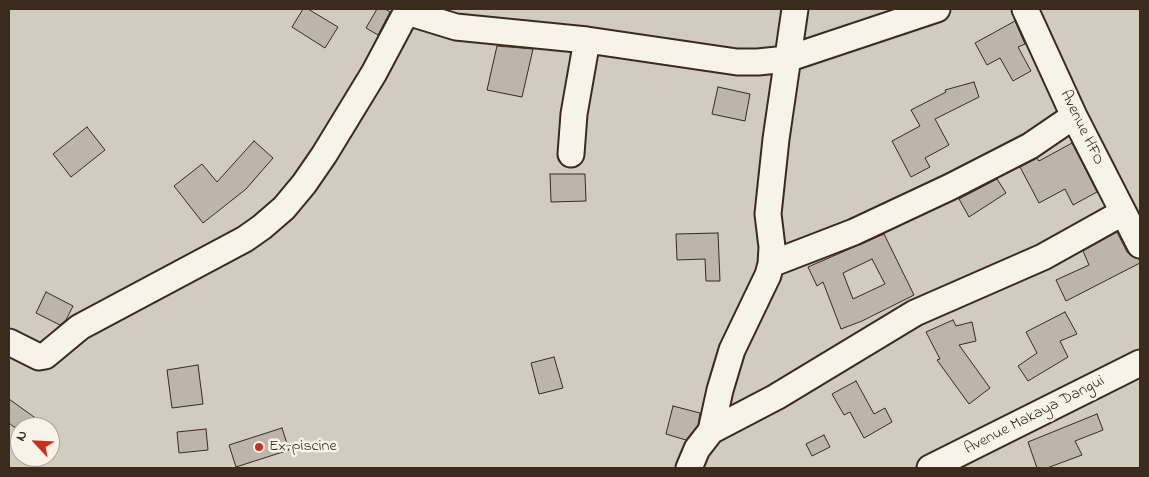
<!DOCTYPE html>
<style>
body{margin:0}
#map{position:relative;width:1149px;height:477px;overflow:hidden;background:#efebe0;font-family:"Indie Flower",sans-serif}
canvas{display:block}
.frame{position:absolute;inset:0;border:10px solid #3b2a1e;pointer-events:none}
.north{position:absolute;left:10px;top:417px;width:50px;height:50px;box-sizing:border-box;background:#f7f3e8;border:1px solid #aca397;border-radius:50%;rotate:295deg;font-size:14px;font-weight:700;line-height:20px;text-align:center;color:#3b2a1e}
.north::after{content:'';display:block;margin:auto;width:18px;height:22px;background:#c8321e;clip-path:polygon(50% 0,100% 100%,50% 72%,0 100%)}
</style>
<div id="map">
<canvas width="1149" height="477"></canvas>
<div class="frame"></div>
<div class="north">N</div>
</div>
<script>
const c = document.querySelector('canvas').getContext('2d');
c.lineJoin = 'round';
function paint(path, color) { c.fillStyle = color; c.fill(path, 'evenodd'); }
const shape = rows => new Path2D(rows.map(r => 'M' + r).join(''));
function strokePath(path, color, width, dash) { c.strokeStyle = color; c.lineWidth = width; c.lineCap = dash ? 'butt' : 'round'; c.setLineDash(dash || []); c.stroke(path); }
function write(font, color, halo, rows, align = 'center') {
  c.font = font + ' "Indie Flower",sans-serif'; c.lineWidth = 5; c.setLineDash([]); c.textBaseline = 'middle'; c.strokeStyle = halo; c.fillStyle = color; for (const [text, x, y, turn = 0] of rows) {
    c.save(); c.translate(x, y); c.rotate((+turn || 0) * Math.PI / 180); c.textAlign = isNaN(turn) ? turn : align; if (halo) c.strokeText(text, 0, 0); c.fillText(text, 0, 0); c.restore();
  }
}
paint(shape([
 [9,9,1140,9,1140,468,9,468],
 [20,427,50,427,50,457,20,457]
]), '#d1cbc0');
const building = shape([
 [303,9,308,9,338,27,325,48,292,27,303,9],
 [377,9,385,9,390,12,378,35,366,28,377,9],
 [1015,21,1025,44,1018,47,1031,71,1013,81,1000,58,987,65,975,43,1015,21],
 [497,46,533,49,522,97,487,90,497,46],
 [974,82,979,97,935,119,949,145,925,158,930,167,911,177,892,141,920,126,911,110,946,92,945,90,974,82],
 [718,87,750,94,745,121,712,114,718,87],
 [87,127,105,150,71,177,53,154,87,127],
 [254,141,273,158,246,189,203,223,174,186,202,164,217,182,254,141],
 [1072,143,1097,192,1073,205,1065,189,1039,203,1020,167,1037,158,1039,161,1072,143],
 [550,174,585,174,586,201,551,202,550,174],
 [997,179,1006,193,969,217,959,199,997,179],
 [1117,232,1127,252,1133,257,1139,259,1140,263,1066,301,1056,280,1089,265,1083,251,1117,232],
 [718,233,720,281,706,281,705,259,677,260,676,234,718,233],
 [884,234,914,295,862,321,841,329,823,282,817,286,808,267,884,234],
 [872,259,885,284,853,299,843,273,872,259],
 [46,292,73,306,66,320,60,325,36,313,46,292],
 [1065,312,1077,334,1060,341,1068,357,1028,381,1018,366,1037,353,1026,332,1065,312],
 [953,320,956,326,972,322,976,341,959,345,990,388,969,404,937,360,940,359,926,332,953,320],
 [554,357,563,388,539,394,531,363,554,357],
 [198,365,203,404,172,408,167,370,198,365],
 [856,381,874,414,885,408,892,422,864,438,850,412,844,415,832,394,856,381],
 [9,399,48,427,14,427,9,423,9,399],
 [673,406,700,413,698,425,686,440,666,434,673,406],
 [1097,414,1103,430,1075,441,1082,455,1047,468,1037,468,1028,442,1097,414],
 [282,428,289,450,236,467,229,445,282,428],
 [206,429,208,450,179,453,177,432,206,429],
 [824,435,830,447,812,456,806,444,824,435]
]);
paint(building, '#bdb5aa');
strokePath(building, '#3b2a1e', 1);
const minor = shape([
 [1025,9,1074,116,1140,245],
 [407,12,456,27,587,40,737,62,758,62,787,59,937,9],
 [571,154,574,114,587,40],
 [771,264,854,232,950,187,1030,146,1074,116],
 [9,342,39,357,45,356,80,327,245,239,262,227,284,208,304,184,324,155,374,73,408,9],
 [711,431,720,390,732,350,768,275,771,264,772,247,768,214,776,139,795,9],
 [689,468,697,449,711,431,776,397,915,313,1043,257,1122,213],
 [930,468,1140,363]
]);
strokePath(minor, '#3b2a1e', 29);
strokePath(minor, '#f7f3e8', 25);
for (const [x, y, r, color] of [
 [259,447,5,"#c8321e"]
]) { const dot = new Path2D(); dot.arc(x, y, r, 0, 2 * Math.PI); c.fillStyle = color; c.fill(dot); strokePath(dot, '#f7f3e8', 2); }
write('16px', '#3b2a1e', '#f7f3e8', [
 ["Avenue HFO",1081,128,64],
 ["Avenue Makaya Dangui",1035,416,-27]
]);
write('16px', '#3b2a1e', '#f7f3e8', [
 ["Ex-piscine",269,447]
], 'left');
</script>
